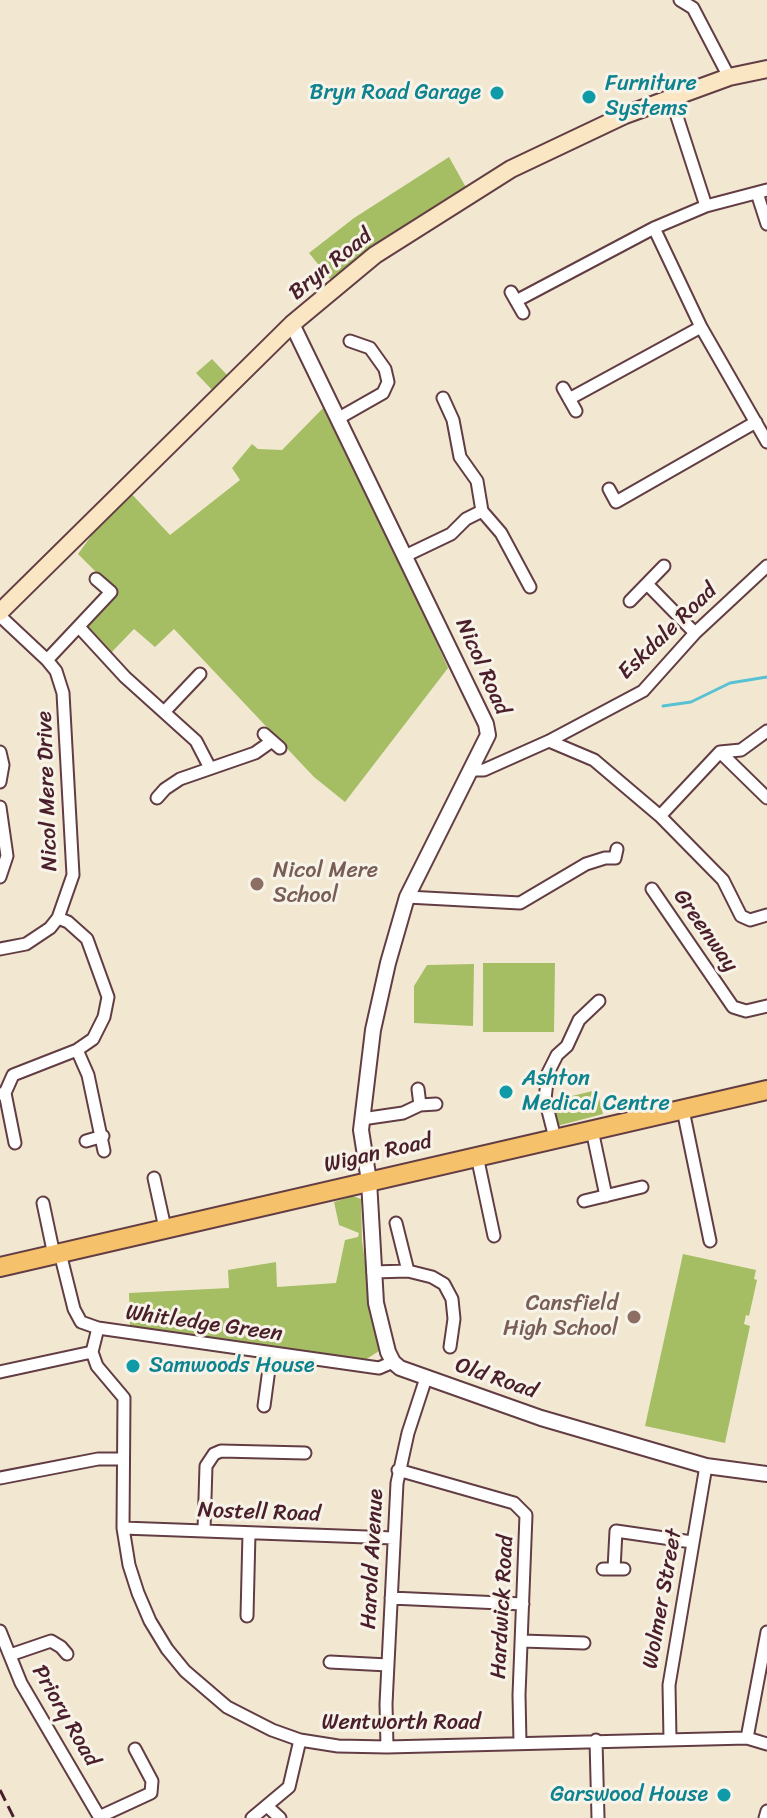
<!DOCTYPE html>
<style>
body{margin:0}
canvas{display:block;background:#f2e8d2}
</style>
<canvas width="767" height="1818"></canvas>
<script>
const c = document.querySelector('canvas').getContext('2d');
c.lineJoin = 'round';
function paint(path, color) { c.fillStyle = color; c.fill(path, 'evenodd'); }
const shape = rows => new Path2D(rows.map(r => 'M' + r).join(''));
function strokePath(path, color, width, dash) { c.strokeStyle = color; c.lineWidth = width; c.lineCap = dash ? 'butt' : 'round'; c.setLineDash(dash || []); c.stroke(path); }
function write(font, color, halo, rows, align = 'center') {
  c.font = font + ' Sriracha,sans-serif'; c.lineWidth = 6; c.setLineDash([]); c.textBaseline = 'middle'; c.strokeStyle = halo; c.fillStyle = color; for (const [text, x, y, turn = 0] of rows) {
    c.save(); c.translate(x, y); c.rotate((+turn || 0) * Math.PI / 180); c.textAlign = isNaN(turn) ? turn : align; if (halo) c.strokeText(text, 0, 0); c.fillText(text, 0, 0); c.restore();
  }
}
paint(shape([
 [449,157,468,191,334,284,309,253,354,218],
 [212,359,228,376,213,391,196,373],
 [328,403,448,668,345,802,314,777,174,629,155,647,134,629,108,656,82,628,114,590,78,554,126,488,170,535,240,480,232,468,252,444,258,449,282,450],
 [483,963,555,963,554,1032,483,1032],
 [474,964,473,1026,414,1023,414,986,427,965],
 [597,1090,603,1114,557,1126,551,1101],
 [353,1196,361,1199,362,1241,379,1351,362,1362,130,1327,129,1293,229,1288,228,1270,276,1262,277,1287,336,1283,345,1240,358,1237,359,1233,339,1225,334,1202],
 [683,1254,756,1270,754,1279,757,1280,749,1316,746,1315,744,1324,750,1326,725,1443,645,1426]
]), '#a5be64');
strokePath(shape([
 [663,706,691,702,730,683,767,677]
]), '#58c2d4', 3);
const minor = shape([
 [680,0,693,8,729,77],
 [671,98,706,206],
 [757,193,767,224],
 [654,228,701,327,767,442],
 [511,292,523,313],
 [516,301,654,228,706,206,767,190],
 [563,388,576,411],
 [443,398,453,420,460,457,477,481,482,511,501,533,530,587],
 [569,399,701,327],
 [339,418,383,393,388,382,385,369,370,348,350,341],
 [609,489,616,502,756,422],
 [405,556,451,534,466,519,482,511],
 [647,584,695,633],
 [630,601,664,566],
 [0,616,47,660,56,671,63,693,73,875,58,918,50,928,26,944,0,949],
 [79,627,125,677,196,741,210,768],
 [47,660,111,592,96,579],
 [165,711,200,674],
 [264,734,280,748],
 [549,741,594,760,660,816,723,880,741,916,750,920,767,915],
 [0,752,3,765,0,782],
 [720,752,741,750,767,731],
 [471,770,484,770,549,741,643,691,695,633,767,566],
 [157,798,165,789,180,779,255,753,272,741],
 [0,807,7,856,0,877],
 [660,816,720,752,767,798],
 [652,889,733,1007,746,1011,767,1006],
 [407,897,520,903,586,864,605,858,615,858,617,849],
 [77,1050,88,1075,104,1151],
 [418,1089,420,1105],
 [5,1093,15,1143],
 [0,1094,5,1093,13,1075,77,1050,93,1039,104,1017,108,997,87,939,68,922,58,918],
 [683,1110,710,1241],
 [362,1119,403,1113,420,1105,436,1104],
 [592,1130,606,1196],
 [555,1138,545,1099,548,1073,557,1055,567,1046,579,1020,599,1001],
 [86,1141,103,1136],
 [477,1156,494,1236],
 [154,1178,165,1228],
 [584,1201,642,1187],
 [43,1203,54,1255],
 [396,1223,408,1271],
 [60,1253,74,1309,81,1322,98,1328,379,1368,393,1362],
 [373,1272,408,1271,432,1277,444,1284,452,1299,454,1319,450,1347],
 [98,1328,92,1352,97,1366,124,1398,123,1528,129,1565,138,1593,150,1621,167,1649,185,1671,227,1707,272,1730,300,1740,338,1746,387,1747,747,1738,767,1744],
 [0,1372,92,1352],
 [264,1406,271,1354],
 [398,1470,514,1503,526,1515,519,1695,520,1743],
 [0,1478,98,1459,123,1459],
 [123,1528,394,1538],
 [204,1530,206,1466,214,1454,221,1451,305,1453],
 [603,1569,624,1569],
 [614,1569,616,1531,692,1542],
 [391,1598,523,1604],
 [247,1616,249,1533],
 [0,1631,21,1683,100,1818],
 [522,1641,584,1643],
 [10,1655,51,1641,61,1647,67,1654],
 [330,1662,388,1665],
 [747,1738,767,1632],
 [670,1739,669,1685,706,1466],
 [596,1740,598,1818],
 [387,1747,386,1704,397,1483,408,1433,426,1378],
 [268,1807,280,1818],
 [99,1817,151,1793,152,1781,135,1749],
 [252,1818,289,1787,300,1740],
 [765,1818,767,1811]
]);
const tertiary = shape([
 [292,324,486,724,488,735,407,897,388,963,373,1030,361,1130,369,1181,376,1303,388,1352,393,1362,400,1368,541,1418,706,1466,767,1474]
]);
const secondary = shape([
 [0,612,292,324,375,255,511,169,625,115,729,77,767,69]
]);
const primary = shape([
 [0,1267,767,1090]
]);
strokePath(minor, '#633d44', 15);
strokePath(tertiary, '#633d44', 18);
strokePath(secondary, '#633d44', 20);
strokePath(primary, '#633d44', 22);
strokePath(minor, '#fff', 11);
strokePath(tertiary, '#fff', 14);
strokePath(secondary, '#fbe6c4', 16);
strokePath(primary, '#f6c16b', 18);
strokePath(shape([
 [0,1790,14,1818]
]), '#4a1f2b', 3, [12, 6]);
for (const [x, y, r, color] of [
 [497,93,8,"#0f9aa8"],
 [589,97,8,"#0f9aa8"],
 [257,884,8,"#8d6e63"],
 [506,1092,8,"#0f9aa8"],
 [634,1317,8,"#8d6e63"],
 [133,1366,8,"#0f9aa8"],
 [724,1795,8,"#0f9aa8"]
]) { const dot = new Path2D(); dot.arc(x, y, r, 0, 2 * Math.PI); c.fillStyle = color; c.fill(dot); strokePath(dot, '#f7f3e8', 3); }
write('22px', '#0d838f', '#f7f3e8', [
 ["Furniture",605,84],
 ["Systems",605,109],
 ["Bryn Road Garage",481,93,"right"],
 ["Ashton",522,1079],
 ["Medical Centre",522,1104],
 ["Samwoods House",149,1366],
 ["Garswood House",708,1795,"right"]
], 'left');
write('22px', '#4a1f2b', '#f7f3e8', [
 ["Bryn Road",331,265,-39],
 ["Eskdale Road",668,632,-44],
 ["Nicol Road",482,667,66],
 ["Nicol Mere Drive",48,791,-92],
 ["Greenway",705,931,55],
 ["Wigan Road",378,1154,-13],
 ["Whitledge Green",204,1324,8],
 ["Old Road",496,1379,19],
 ["Nostell Road",259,1513,2],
 ["Harold Avenue",373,1559,-87],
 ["Wolmer Street",663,1599,-80],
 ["Hardwick Road",503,1607,-87],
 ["Priory Road",65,1716,60],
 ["Wentworth Road",401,1723]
]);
write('22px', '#785e54', '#f7f3e8', [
 ["Nicol Mere",273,871],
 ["School",273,896],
 ["Cansfield",618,1304,"right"],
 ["High School",618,1329,"right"]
], 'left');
</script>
